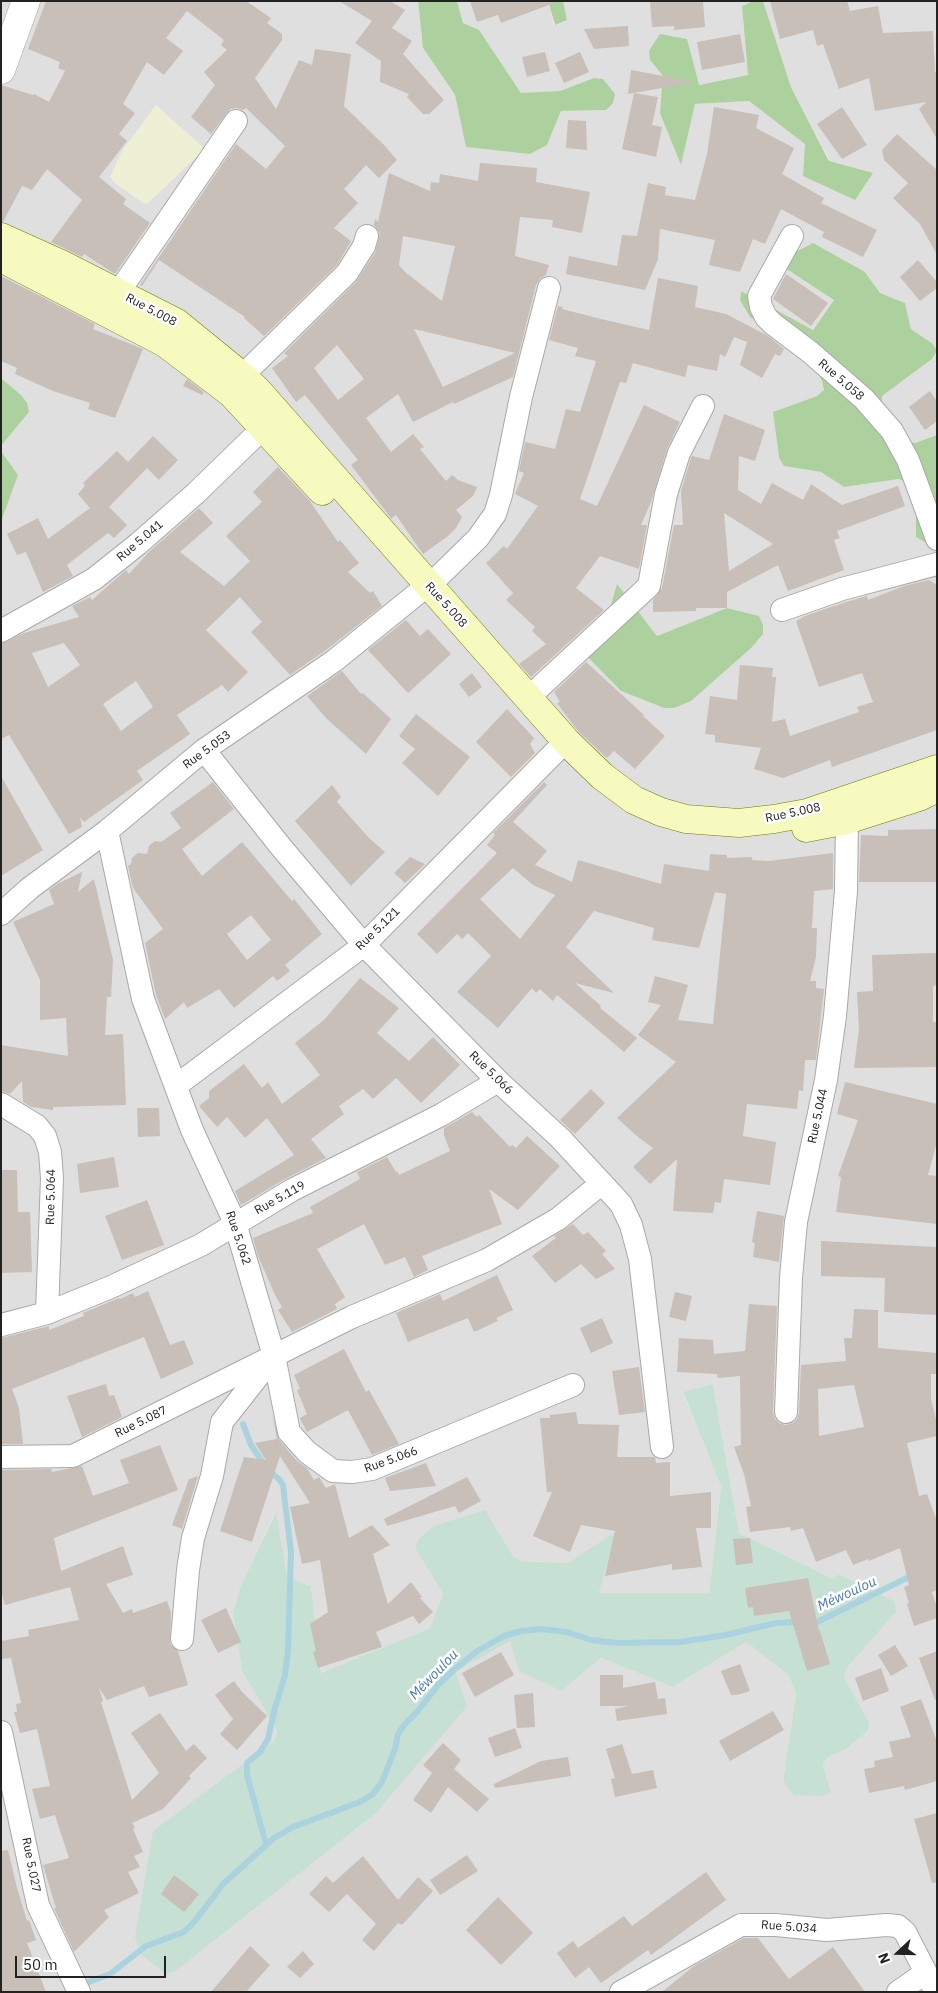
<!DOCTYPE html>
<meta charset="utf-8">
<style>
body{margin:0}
#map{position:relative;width:938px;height:1993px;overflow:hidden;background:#f2efe9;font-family:"IBM Plex Sans",sans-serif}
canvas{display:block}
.frame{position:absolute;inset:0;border:2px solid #222;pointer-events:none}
.north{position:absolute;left:873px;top:1928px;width:50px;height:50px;-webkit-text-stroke:4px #fff;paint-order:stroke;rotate:249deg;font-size:14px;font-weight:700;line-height:20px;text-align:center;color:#222}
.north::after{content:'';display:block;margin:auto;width:18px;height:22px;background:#222;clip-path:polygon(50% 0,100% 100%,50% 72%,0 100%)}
.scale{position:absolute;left:15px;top:1956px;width:151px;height:22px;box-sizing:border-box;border:2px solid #222;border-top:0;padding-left:6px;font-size:15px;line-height:18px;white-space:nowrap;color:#222;-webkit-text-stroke:4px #fff;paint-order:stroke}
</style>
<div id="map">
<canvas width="938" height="1993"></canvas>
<div class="frame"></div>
<div class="north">N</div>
<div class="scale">50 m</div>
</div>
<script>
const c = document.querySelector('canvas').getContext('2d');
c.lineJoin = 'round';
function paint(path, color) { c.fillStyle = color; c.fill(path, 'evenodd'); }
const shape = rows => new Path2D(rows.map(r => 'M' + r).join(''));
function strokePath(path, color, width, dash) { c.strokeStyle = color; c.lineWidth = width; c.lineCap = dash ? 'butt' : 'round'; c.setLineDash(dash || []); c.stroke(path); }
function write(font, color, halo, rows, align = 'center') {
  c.font = font + ' "IBM Plex Sans",sans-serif'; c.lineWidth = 5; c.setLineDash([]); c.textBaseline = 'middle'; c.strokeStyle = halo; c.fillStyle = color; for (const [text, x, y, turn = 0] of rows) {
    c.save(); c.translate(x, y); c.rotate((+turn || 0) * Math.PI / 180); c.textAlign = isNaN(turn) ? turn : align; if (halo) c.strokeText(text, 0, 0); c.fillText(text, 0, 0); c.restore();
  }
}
paint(shape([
 [1,1,418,1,423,48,455,95,466,146,547,145,561,111,606,110,603,79,594,78,560,91,521,93,479,31,463,23,457,1,548,1,554,25,567,20,563,1,753,1,742,6,748,75,698,85,650,60,663,76,681,164,695,104,749,101,830,161,791,87,763,1,937,1,937,351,933,344,911,329,905,303,880,293,865,272,834,300,812,331,741,291,740,300,808,354,822,381,824,390,817,396,773,412,779,458,784,466,821,472,844,487,899,479,908,483,937,549,937,1992,76,1992,68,1989,66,1992,1,1992,1,522,18,475,1,451,1,446,29,412,21,395,1,378],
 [727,608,664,708,621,691,643,617,657,636],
 [713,1384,739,1533,832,1578,839,1574,895,1603,896,1612,847,1668,844,1677,869,1722,868,1731,845,1750,828,1757,823,1765,831,1792,783,1780,796,1694,788,1675,746,1642,673,1687,601,1658,562,1691,511,1640,455,1672,375,1814,176,1971,167,1975,260,1752,274,1741,277,1731,242,1671,233,1613,240,1587,275,1513,287,1577,311,1586,321,1673,430,1628,443,1594,415,1548,513,1557,522,1561,569,1563,610,1535,619,1537,609,1558,599,1593,709,1593,721,1487,683,1393],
 [937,352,937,435,915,443,898,437,882,414,882,396,932,359]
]), '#e0dfdf');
paint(shape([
 [156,105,205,149,147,204,143,203,115,183,110,177,122,151]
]), '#eef0d5');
paint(shape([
 [418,1,457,1,463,23,479,30,521,93,560,91,594,78,603,79,615,94,613,103,606,110,561,111,547,145,530,154,466,147,455,95,423,48],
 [548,1,563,1,567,20,555,25],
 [753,1,763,1,791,87,829,161,873,173,855,200,803,176,805,144,749,101,695,104,681,165,660,113,663,76,650,60,649,51,660,34,687,39,699,85,748,75,742,6],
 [813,243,865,272,880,293,905,303,911,329,933,344,937,351,932,359,882,396,882,414,898,437,915,443,937,435,937,549,916,537,916,499,908,483,899,479,844,487,821,472,784,466,779,458,773,412,817,396,824,390,822,381,808,354,750,317,740,300,741,291,813,330,834,300,776,262],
 [1,378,21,395,27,403,29,412,1,446],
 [1,451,18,475,1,522],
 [617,584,657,636,727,608,759,616,763,625,763,634,751,648,691,701,674,708,664,708,621,691,581,650,605,627]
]), '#add19e');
paint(shape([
 [713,1384,739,1533,832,1578,839,1574,895,1602,896,1612,847,1668,844,1677,869,1722,868,1731,845,1750,828,1757,823,1765,831,1792,823,1796,794,1795,788,1788,783,1780,796,1694,788,1675,746,1642,673,1687,601,1658,562,1691,519,1671,510,1641,455,1672,467,1706,375,1814,176,1971,167,1975,141,1954,135,1937,153,1831,274,1741,277,1731,242,1671,233,1613,240,1587,276,1512,287,1577,311,1586,321,1673,430,1628,443,1594,415,1548,419,1539,434,1526,485,1510,513,1557,522,1561,568,1563,610,1535,619,1536,609,1558,599,1593,709,1593,721,1487,683,1392]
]), '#c6e0d4');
strokePath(shape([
 [243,1424,251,1445,269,1471,279,1479,283,1485,291,1552,288,1651,285,1675,275,1708,268,1739,260,1752,247,1763,247,1775,266,1844],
 [811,1623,815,1623,915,1574],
 [81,1985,110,1974,146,1946,184,1932,195,1921,223,1884,274,1838,293,1827,360,1802,373,1794,382,1782,395,1749,398,1734,405,1724,417,1712,439,1684,454,1670,477,1651,504,1636,521,1631,541,1629,567,1632,591,1640,616,1643,680,1642,725,1635,776,1623,799,1622]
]), '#aad3df', 6);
paint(shape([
 [46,1,246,1,271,18,267,23,282,34,282,40,255,78,276,109,299,60,312,65,315,49,351,54,344,106,385,146,397,160,379,178,366,165,344,189,358,203,334,228,351,241,337,265,264,336,244,318,245,317,159,260,142,286,140,285,236,144,266,169,285,146,246,108,243,110,237,108,230,109,211,134,191,117,215,85,204,72,227,50,221,45,224,40,187,11,166,38,183,51,164,75,147,62,123,104,135,113,119,134,127,141,99,177,126,199,123,204,150,223,115,274,84,254,82,257,51,242,82,200,47,169,32,190,22,186,3,222,1,222,1,85,33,95,34,94,49,102,65,71,58,68,60,62,28,49],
 [339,1,390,1,405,10,392,28,412,41,403,54,444,100,429,114,423,114,407,97,409,94,380,82,381,61,355,43,372,21],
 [470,1,553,1,554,3,501,23,498,15,477,22],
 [650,1,703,1,705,27,674,30,674,26,652,27],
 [770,1,847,1,850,11,878,6,883,33,933,31,935,72,937,72,937,139,919,109,926,102,875,111,869,78,839,89,823,44,817,46,813,30,780,39],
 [628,26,629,46,594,49,584,29],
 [740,34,745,62,702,70,697,42],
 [545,52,550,71,527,77,522,57],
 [580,52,589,72,564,83,555,63],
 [631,70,691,81,691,83,628,94],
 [634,93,658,97,652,125,662,127,656,157,622,149],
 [714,107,759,115,756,128,794,148,782,174,824,198,821,203,877,230,863,257,822,237,824,232,781,209,765,244,753,239,740,272,709,265,715,240,660,229,658,259,645,290,566,274,569,256,617,266,622,235,637,236,648,183,666,187,665,195,695,200,707,154],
 [842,107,867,145,842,159,817,124],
 [568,120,586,121,587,150,566,148],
 [897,134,937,170,937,255,920,224,893,198,908,183,884,160,882,150],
 [480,163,537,168,536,182,590,192,582,233,552,227,553,220,520,217,515,256,549,265,546,275,540,279,536,285,513,377,454,404,453,402,413,422,398,394,366,418,391,452,413,434,424,447,420,449,446,481,452,475,458,480,477,487,473,496,456,510,462,517,456,528,448,536,423,554,396,515,391,519,390,517,351,465,358,460,305,395,296,402,272,368,288,356,284,353,356,282,375,253,380,233,374,225,375,219,378,222,389,173,430,191,431,182,439,183,440,174,478,181],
 [403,236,455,246,442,301,405,272,399,265],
 [414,329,515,353,443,387],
 [337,345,364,379,338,400,314,368],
 [918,260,937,282,937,288,920,301,900,277],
 [786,274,828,303,811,326,773,299],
 [1,276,95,324,93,329,143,349,115,418,88,409,90,403,53,391,15,374,17,368,1,361],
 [658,278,698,286,695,307,726,314,768,336,784,349,780,356,775,354,762,378,740,365,747,342,734,337,725,357,720,354,717,371,688,365,685,377,633,363,626,383,620,382,580,499,597,506,644,405,680,422,667,449,651,502,641,525,647,525,639,569,600,556,576,588,604,610,531,677,519,664,546,644,532,631,535,627,506,600,513,593,486,563,504,546,507,549,538,506,515,494,524,473,519,471,525,442,555,449,566,409,580,412,596,361,575,356,578,348,549,340,558,306,563,307,562,309,601,319,649,330],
 [187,379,204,392,202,395,183,386],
 [930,391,937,401,937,421,925,430,909,407],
 [724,414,765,430,755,461,739,456,738,490,761,504,772,483,803,500,811,484,842,505,898,486,905,506,837,531,840,538,834,540,844,570,788,591,778,565,727,592,727,608,696,608,696,611,653,612,653,600,662,588,674,525,683,525,681,491,691,458,692,456,709,460],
 [724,513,773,544,729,571],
 [153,436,178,460,159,480,147,468,109,507,127,525,114,538,108,533,67,565,73,576,43,592,26,552,17,555,7,534,38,518,48,539,90,508,78,494,85,486,83,483,117,451,128,462],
 [278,467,309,500,338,542,340,540,359,563,348,572,370,593,373,591,382,606,326,650,290,675,251,632,262,622,240,597,206,630,248,672,228,692,222,685,177,715,190,734,137,771,143,780,84,822,80,817,82,827,69,834,9,735,1,739,1,644,24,633,79,617,72,606,90,597,92,600,126,570,129,574,149,552,199,508,213,523,180,552,224,586,250,561,226,536,262,502,253,492],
 [64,643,80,665,48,687,32,653],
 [136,681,153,707,121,731,103,704],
 [929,580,937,585,937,730,832,767,830,760,783,778,754,769,761,748,715,742,715,735,705,734,710,696,737,700,740,665,773,668,772,677,776,677,772,722,785,719,790,736,859,712,857,707,873,702,862,673,819,687,796,621,805,616,846,602,867,596,868,600,904,586],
 [406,620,420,636,428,629,451,654,408,693,368,650],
 [586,662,644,715,643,716,665,736,635,769,614,751,607,758,578,731,557,703,560,702,554,692],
 [342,671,361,694,363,693,391,719,366,754,327,719,307,696],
 [472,673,482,687,469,697,459,684],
 [507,709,534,738,530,744,535,753,511,777,476,742],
 [416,714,470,757,438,796,402,763,415,749,399,736],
 [1,776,43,850,1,876],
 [213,782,234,809,182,849,202,876,242,842,292,901,294,899,322,934,285,965,290,971,277,981,273,976,234,1008,219,989,187,1008,184,1002,165,1019,156,995,145,943,163,929,133,888,128,866,131,864,132,858,138,853,147,854,149,846,155,841,161,842,181,828,170,813],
 [251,915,271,940,247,960,227,934],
 [544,782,547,785,513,822,547,851,535,865,572,882,578,860,661,884,664,864,709,871,710,854,727,855,727,858,752,857,752,860,769,861,833,853,833,889,814,891,812,928,817,928,816,957,810,981,816,981,816,988,824,989,816,1060,805,1060,803,1091,799,1090,797,1109,747,1104,743,1136,776,1142,770,1185,724,1179,721,1203,715,1202,713,1213,673,1211,677,1159,650,1184,633,1167,653,1148,638,1137,617,1118,676,1062,638,1035,661,1005,648,1002,655,976,688,985,678,1020,713,1024,726,894,715,892,699,948,652,940,654,928,594,911,566,947,614,993,575,983,601,1006,600,1008,637,1038,624,1052,557,995,553,1001,540,989,536,993,532,988,498,1028,457,992,491,956,468,933,462,939,457,934,437,954,417,934,497,853,487,845,495,835,493,833],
 [513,868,533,885,555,895,520,939,480,899],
 [332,785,341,797,337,802,369,838,385,852,351,886,295,821],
 [937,829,937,882,859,882,861,835,888,836,888,830],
 [410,857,425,864,405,883,394,873],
 [82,872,78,892,94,879,113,960,111,997,107,997,105,1035,123,1034,126,1105,53,1107,53,1110,31,1107,23,1102,22,1081,10,1094,1,1091,1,1045,68,1056,66,1018,40,1020,40,980,13,922,54,904,49,890,57,884],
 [936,953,937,985,933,986,933,1022,937,1022,937,1067,854,1068,859,1029,857,992,873,991,872,955],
 [360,978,399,1008,377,1033,409,1061,433,1037,460,1065,421,1103,396,1078,373,1099,363,1089,339,1106,344,1114,311,1139,326,1158,285,1179,241,1205,235,1191,294,1155,267,1118,245,1138,227,1117,217,1127,199,1106,209,1098,209,1091,244,1064,262,1088,268,1082,282,1104,320,1075,295,1043,324,1020],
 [845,1082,937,1104,937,1142,928,1175,937,1176,937,1224,836,1212,841,1177,838,1176,858,1120,837,1114],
 [591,1089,605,1103,575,1134,560,1120],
 [137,1108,159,1108,160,1136,138,1137],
 [472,1112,477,1117,479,1115,510,1147,512,1145,516,1148,527,1136,560,1166,518,1210,489,1189,502,1224,422,1256,428,1270,414,1277,405,1257,385,1265,364,1224,317,1249,345,1297,335,1304,337,1309,292,1332,278,1310,282,1307,275,1295,258,1256,253,1238,313,1213,310,1207,360,1179,357,1172,387,1157,396,1172,397,1171,399,1175,450,1151,444,1135,444,1128],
 [114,1157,119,1187,80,1193,77,1164],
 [1,1170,17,1170,18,1212,30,1212,32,1272,1,1273],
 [147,1200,164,1245,122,1260,105,1216],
 [757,1211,784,1216,779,1262,753,1257,755,1243,752,1242],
 [573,1224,583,1235,588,1232,606,1251,602,1254,615,1269,596,1279,581,1264,555,1283,532,1256,556,1238,554,1236],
 [821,1241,937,1247,937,1315,884,1312,885,1278,821,1276],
 [497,1275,513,1310,496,1318,498,1321,474,1332,468,1318,408,1342,396,1313,440,1294,443,1301],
 [148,1291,170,1345,184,1340,194,1364,161,1379,144,1337,12,1389,19,1408,23,1444,1,1444,1,1338,49,1326,49,1330,84,1316,83,1313,119,1298,120,1299,133,1293,135,1297],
 [675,1292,692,1296,686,1321,669,1317],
 [749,1304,777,1306,773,1412,775,1419,779,1423,785,1425,793,1423,797,1419,799,1413,801,1365,846,1361,844,1338,852,1338,854,1309,878,1310,878,1348,937,1353,937,1374,931,1374,931,1399,937,1423,937,1436,907,1443,919,1496,927,1494,937,1521,937,1590,932,1592,937,1608,937,1618,914,1626,907,1604,909,1603,904,1587,909,1585,900,1548,869,1561,868,1559,853,1565,846,1550,816,1562,803,1528,791,1531,790,1527,750,1532,746,1507,751,1506,744,1474,734,1447,741,1445,740,1376,718,1378,717,1374,677,1372,679,1338,713,1340,714,1354,745,1351],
 [854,1385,864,1427,819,1436,818,1389],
 [602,1318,613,1343,591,1353,580,1328],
 [344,1349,366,1392,369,1390,399,1444,372,1455,348,1410,307,1432,300,1419,300,1418,307,1414,297,1390,300,1389,294,1375],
 [639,1367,645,1412,619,1415,612,1371],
 [106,1384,109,1396,114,1395,122,1417,82,1437,67,1396],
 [576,1412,578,1424,619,1425,617,1457,655,1457,656,1463,670,1462,670,1496,711,1492,711,1528,696,1528,702,1567,672,1570,672,1564,605,1576,615,1531,581,1525,570,1552,533,1536,552,1492,547,1492,540,1418,550,1418,550,1415],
 [272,1414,279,1440,297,1461,307,1468,314,1480,319,1477,326,1488,335,1484,349,1538,372,1525,390,1545,373,1554,388,1604,411,1582,422,1597,420,1598,433,1612,419,1624,413,1616,376,1632,382,1647,318,1668,313,1652,316,1651,310,1624,328,1612,320,1560,302,1564,290,1507,310,1503,280,1456,252,1542,220,1531,244,1457,266,1460,255,1443,277,1439],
 [160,1445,178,1490,54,1538,61,1571,123,1546,133,1575,106,1584,123,1613,132,1609,133,1613,167,1601,171,1613,170,1644,178,1651,188,1685,149,1697,144,1686,107,1700,99,1688,103,1701,101,1702,132,1800,159,1773,131,1733,160,1713,186,1751,194,1744,207,1758,189,1776,191,1778,163,1809,132,1823,135,1828,133,1829,143,1852,134,1856,140,1867,128,1872,139,1893,104,1910,109,1917,74,1952,54,1908,56,1908,43,1865,69,1858,55,1815,40,1819,32,1789,50,1786,37,1729,20,1733,14,1712,17,1712,16,1704,21,1703,11,1658,1,1659,1,1641,29,1636,28,1630,79,1620,70,1587,5,1605,1,1591,1,1470,51,1469,52,1472,82,1466,93,1496,129,1483,120,1460],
 [426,1463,436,1486,390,1491,385,1478],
 [198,1476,182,1529,172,1525,189,1479],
 [467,1477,481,1501,459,1513,455,1506,387,1526,384,1519],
 [750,1538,753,1563,736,1565,733,1539],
 [808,1578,819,1631,820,1631,830,1664,807,1671,789,1611,754,1616,753,1607,748,1608,745,1588],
 [226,1608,241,1642,218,1653,201,1620],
 [895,1645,908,1666,891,1676,878,1655],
 [937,1651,937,1699,935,1700,919,1658],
 [501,1652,514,1675,475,1697,462,1673],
 [740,1664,750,1691,737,1695,731,1695,721,1671],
 [881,1668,889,1691,863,1701,855,1678],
 [600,1675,623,1675,623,1688,655,1682,658,1699,665,1698,667,1714,617,1721,615,1709,628,1706,600,1706],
 [234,1681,242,1692,267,1716,237,1750,220,1734,233,1719,215,1695],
 [533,1693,535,1727,517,1728,514,1695],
 [921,1699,937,1742,937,1781,905,1790,904,1786,869,1793,864,1769,875,1767,874,1761,893,1757,889,1742,911,1737,900,1707],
 [773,1711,784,1730,730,1761,719,1741],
 [515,1728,522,1748,495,1757,488,1738],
 [443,1743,461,1760,454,1769,489,1799,477,1812,448,1787,431,1813,413,1800,432,1773,423,1765],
 [622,1744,632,1774,653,1770,657,1788,615,1797,611,1779,615,1778,606,1749],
 [568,1757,571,1776,495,1788,494,1784,541,1761],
 [937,1813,937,1882,932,1883,914,1819],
 [8,1850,17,1888,27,1921,29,1920,36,1940,27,1943,46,1992,1,1992,1,1851],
 [467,1855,478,1871,440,1895,430,1880],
 [363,1856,398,1900,418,1877,433,1891,402,1925,398,1923,374,1951,362,1940,376,1924,347,1894,329,1912,309,1894,326,1876,333,1883],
 [706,1872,726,1900,651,1955,648,1950,601,1983,589,1967,575,1978,557,1953,573,1941,578,1948,624,1916,632,1926],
 [174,1875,199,1894,184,1912,161,1894],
 [498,1897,533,1933,501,1965,466,1930],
 [744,1938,758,1938,789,1979,833,1947,865,1992,662,1992,694,1966],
 [250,1946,270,1965,246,1992,211,1992],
 [303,1951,314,1964,300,1978,287,1967]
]), '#c7bfb8');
const minor = shape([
 [792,236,759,296,761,307,766,317,773,324,810,352,864,399,892,431,908,460,937,539],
 [118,293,236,121],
 [242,376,347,273,364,246,367,236],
 [429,586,478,538,495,514,501,495,521,397,549,288],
 [782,610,842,589,937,564],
 [1,631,94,579,138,544,196,493,262,429],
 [528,698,649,586,666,494,679,453,703,406],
 [204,750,281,847,364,945,498,1081,560,1138,621,1204,631,1225,640,1259,662,1447],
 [107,831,143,999,192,1130,235,1223,274,1356,222,1422,212,1476,193,1538,188,1570,182,1639],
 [1,914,30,888,107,831,204,750,334,661,418,593],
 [177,1085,364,945,558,749],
 [1,1104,37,1126,45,1136,50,1152,52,1178,47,1313],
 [1,1325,47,1313,111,1287,201,1245,292,1190,441,1115,498,1081],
 [274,1356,289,1432,307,1452,333,1471,352,1472,372,1469,573,1385],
 [786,1412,791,1278,796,1222,826,1080,835,1016,846,891,847,820],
 [1,1457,73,1456,352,1317,487,1260,558,1219,602,1183],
 [1,1732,38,1905,79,1992],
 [621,1992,741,1925,776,1925,827,1930,886,1925,898,1926,905,1932,936,1992],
 [898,1992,925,1973]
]);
const tertiary = shape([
 [1,70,26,1]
]);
const secondary = shape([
 [1,237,61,264,177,323,242,376,258,391,567,742,602,776,634,800,661,812,686,819,739,823,774,819,807,813,937,769],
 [1,258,165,343,231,393,322,491],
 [806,828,847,820,878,810,919,797,937,788]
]);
strokePath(minor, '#a9a9a9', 24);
strokePath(tertiary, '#a9a9a9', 29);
strokePath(secondary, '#707d05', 29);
strokePath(minor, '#fff', 22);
strokePath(tertiary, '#fff', 28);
strokePath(secondary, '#f7fabf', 28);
write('12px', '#222', '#fff', [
 ["Rue 5.008",151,310,28],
 ["Rue 5.058",841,380,41],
 ["Rue 5.041",140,541,-40],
 ["Rue 5.008",446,605,48],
 ["Rue 5.053",207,750,-36],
 ["Rue 5.008",793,813,-12],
 ["Rue 5.121",378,929,-44],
 ["Rue 5.066",491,1073,44],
 ["Rue 5.044",818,1116,-78],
 ["Rue 5.064",51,1197,-89],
 ["Rue 5.119",280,1198,-29],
 ["Rue 5.062",238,1238,72],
 ["Rue 5.087",141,1422,-26],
 ["Rue 5.066",391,1460,-20],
 ["Rue 5.027",31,1865,79],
 ["Rue 5.034",789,1927,4]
]);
write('italic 14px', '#4a7aab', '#fff', [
 ["Méwoulou",847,1594,-25],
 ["Méwoulou",434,1675,-46]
]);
</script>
